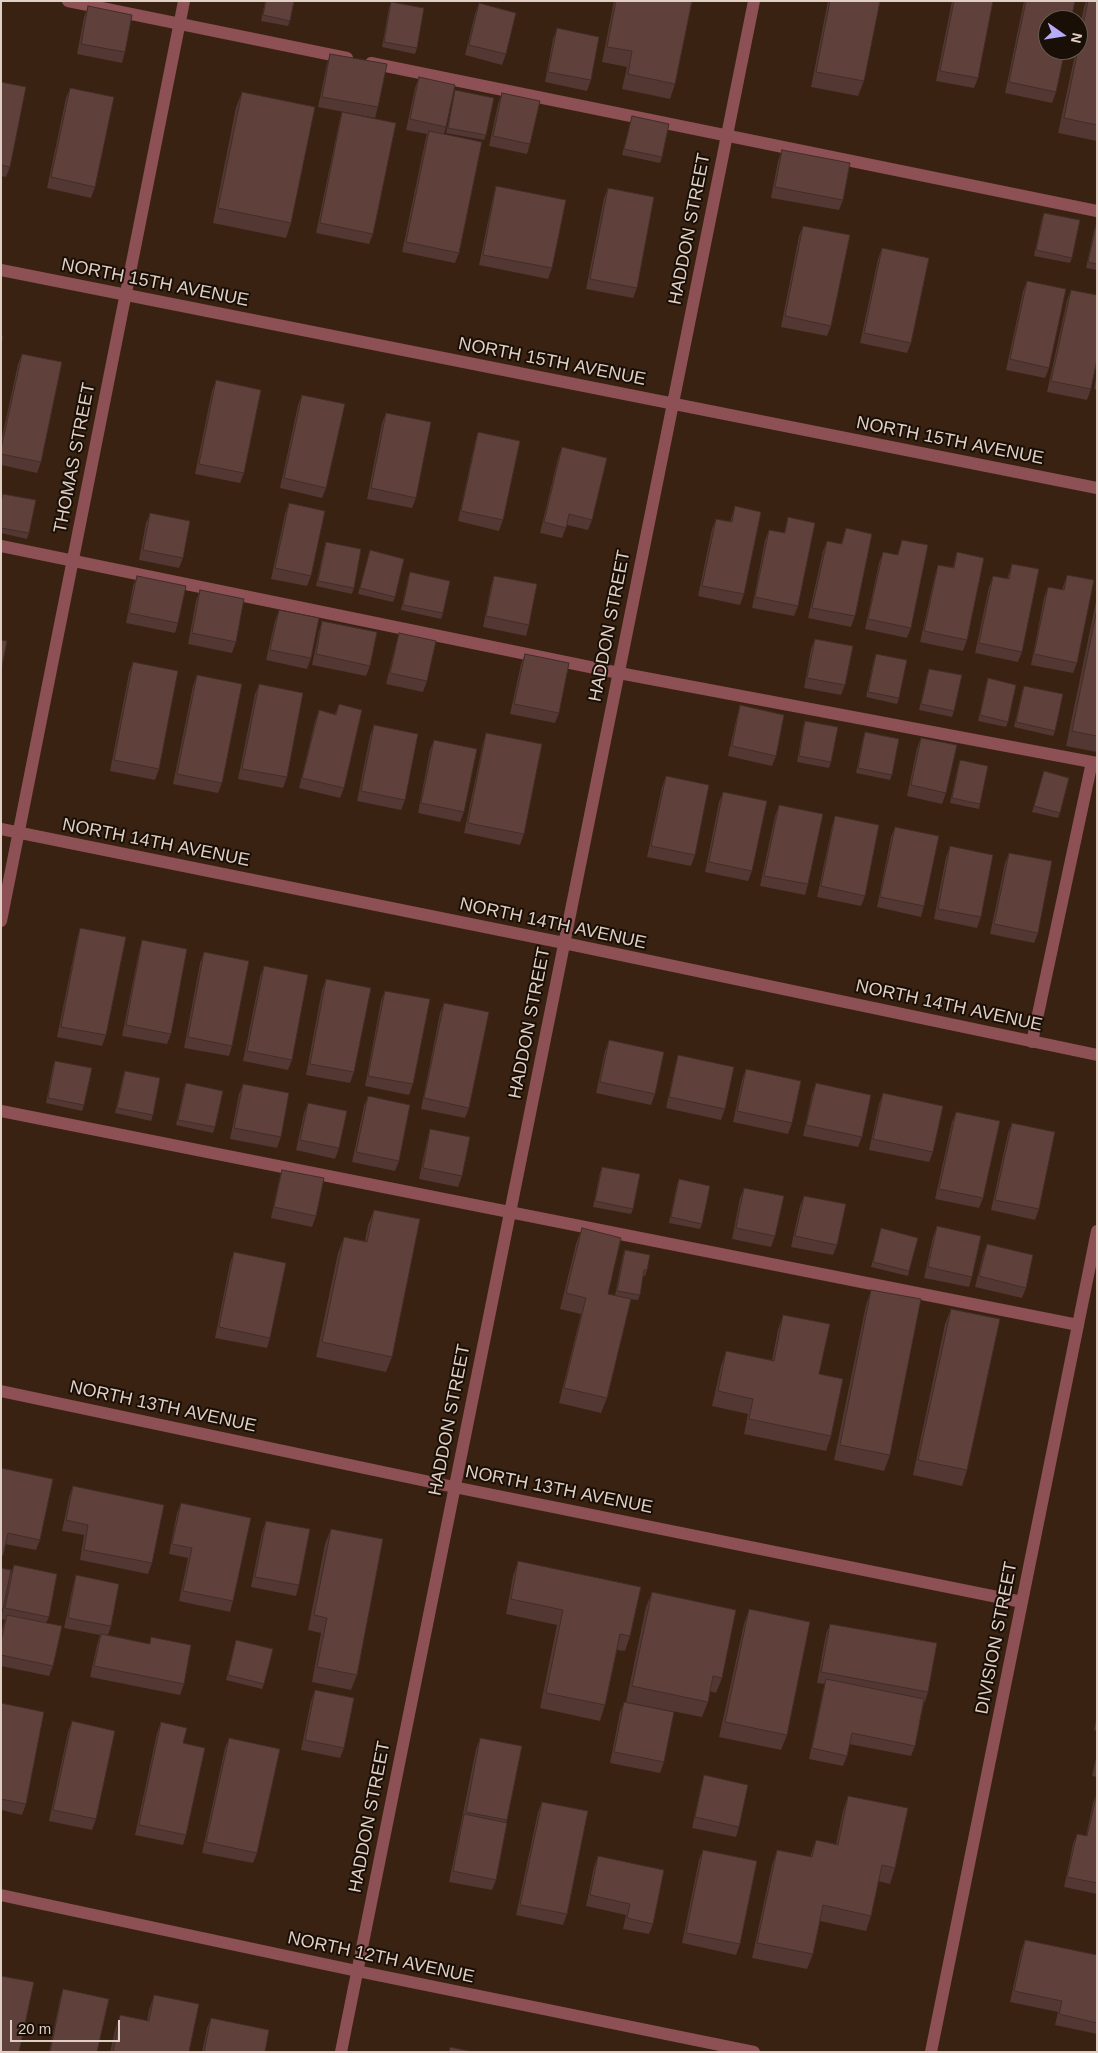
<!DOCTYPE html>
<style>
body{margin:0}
#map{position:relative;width:1098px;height:2053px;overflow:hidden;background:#392211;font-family:Arial,sans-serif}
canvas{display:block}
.frame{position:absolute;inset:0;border:2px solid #dfcfc5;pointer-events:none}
.north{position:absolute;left:1038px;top:10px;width:50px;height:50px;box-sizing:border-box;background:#190f07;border:1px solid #685c53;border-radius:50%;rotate:103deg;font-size:14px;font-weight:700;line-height:20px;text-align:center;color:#dfcfc5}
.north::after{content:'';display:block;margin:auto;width:18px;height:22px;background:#b6acf8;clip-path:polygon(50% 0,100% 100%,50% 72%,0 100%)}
.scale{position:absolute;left:10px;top:2020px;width:110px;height:22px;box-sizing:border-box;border:2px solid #dfcfc5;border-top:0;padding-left:6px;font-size:15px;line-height:18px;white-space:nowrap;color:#dfcfc5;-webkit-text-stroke:4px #190f07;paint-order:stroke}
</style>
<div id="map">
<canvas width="1098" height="2053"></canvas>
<div class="frame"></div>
<div class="north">N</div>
<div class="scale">20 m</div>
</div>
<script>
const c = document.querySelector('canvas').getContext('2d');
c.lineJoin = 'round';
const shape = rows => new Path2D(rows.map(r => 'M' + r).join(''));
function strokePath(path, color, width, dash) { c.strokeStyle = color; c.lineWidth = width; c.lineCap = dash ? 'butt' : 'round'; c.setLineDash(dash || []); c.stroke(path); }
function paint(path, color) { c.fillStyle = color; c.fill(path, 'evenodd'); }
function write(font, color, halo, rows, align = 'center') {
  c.font = font + ' Arial,sans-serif'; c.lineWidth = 4; c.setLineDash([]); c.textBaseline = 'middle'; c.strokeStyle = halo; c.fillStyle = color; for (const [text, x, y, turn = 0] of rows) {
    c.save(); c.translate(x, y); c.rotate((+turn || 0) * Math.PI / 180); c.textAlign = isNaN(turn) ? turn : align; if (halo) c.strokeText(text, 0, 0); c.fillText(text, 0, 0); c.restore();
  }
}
strokePath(shape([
 [68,1,347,58],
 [371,63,1097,211],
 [1,546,619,673,1097,763],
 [1032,1042,1092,762],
 [1,1111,1078,1325]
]), '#8c5055', 12);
strokePath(shape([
 [1,270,1097,488],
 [1,829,564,943,1097,1055],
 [1,921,184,1],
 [1,1391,454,1487,1022,1602],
 [1,1895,357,1971,754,2052],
 [341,2052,754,1],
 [931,2052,1097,1231]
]), '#8c5055', 12);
paint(shape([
 [265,1,294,1,290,21,288,26,261,21],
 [614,1,692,1,675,84,670,99,622,89,627,67,602,62],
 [828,1,880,1,864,81,858,96,811,87],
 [952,1,993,1,978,78,974,88,936,81],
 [1024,1,1075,1,1056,92,1052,103,1005,93],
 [1086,1,1097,1,1097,141,1058,133,1076,50,1078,50,1078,38,1084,7],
 [391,2,417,48,415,54,382,47,389,7],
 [479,3,506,54,502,65,465,55,475,14],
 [88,6,125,52,122,63,77,54,84,17],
 [557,28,591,80,587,91,545,82,553,39],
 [330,54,378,107,375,118,318,107,327,64],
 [419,77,446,127,444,134,459,253,455,263,402,252,425,142,427,134,406,130,415,88],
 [1,82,10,167,6,177,1,176],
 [70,88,95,187,91,198,47,188,66,98],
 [455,90,486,135,484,140,446,133,454,96],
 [242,92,291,223,286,238,213,223,236,107],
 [502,93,530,144,527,154,489,146,498,104],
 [342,112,373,234,369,244,316,233,339,123],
 [632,116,662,157,660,163,622,155],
 [782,150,843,200,839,210,771,198,778,161],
 [496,186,552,268,548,279,479,265,493,197],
 [608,188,637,288,633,298,586,289,604,198],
 [1044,213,1072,258,1070,263,1034,256,1042,218],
 [1096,225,1097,225,1097,270,1086,268,1094,230],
 [803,226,831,326,827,336,781,327,799,236],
 [882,248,911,343,907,353,860,343,878,259],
 [1027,281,1049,368,1045,378,1006,370,1023,291],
 [1071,290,1091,389,1087,400,1047,392,1067,300],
 [22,354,41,462,37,473,1,465,1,442,18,364],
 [1097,374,1097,390,1094,389],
 [216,380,244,473,240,483,195,474,212,391],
 [302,395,326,488,322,498,280,488,298,405],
 [386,413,416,498,412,508,367,499,382,423],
 [478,432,503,520,499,531,458,521,475,442],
 [562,447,592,520,588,530,567,525,562,538,540,533,558,458],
 [3,494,29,533,27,539,1,533,1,498],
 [289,503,311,576,307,586,271,579,285,514],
 [735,506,744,594,740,605,698,596,712,529,716,519,730,522],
 [150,513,183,558,179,568,139,560,146,523],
 [788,517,798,606,794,616,752,608,765,540,769,530,784,533],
 [846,528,855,616,851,627,808,618,823,551,827,541,841,544],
 [902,540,911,628,907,638,865,629,879,563,883,552,897,555],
 [326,542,354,588,352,594,316,586,324,548],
 [370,550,395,597,393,602,358,594],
 [957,552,967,640,963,651,920,642,935,575,938,565,953,567],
 [1012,564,1022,652,1018,662,975,653,989,587,993,576,1007,579],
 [410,572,443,613,441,619,401,610,408,578],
 [1067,575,1077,663,1073,673,1031,665,1044,598,1048,587,1062,590],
 [137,576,178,623,175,633,126,623,133,586],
 [494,576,529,625,526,636,483,627,491,586],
 [200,590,236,642,232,653,188,644,196,601],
 [1097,597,1097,752,1066,746],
 [279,610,311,658,307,669,266,660,275,621],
 [322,621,370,666,366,676,312,665,319,631],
 [399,633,427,681,423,692,386,684,396,644],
 [815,639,845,685,841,695,804,688,811,649],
 [525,654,559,713,555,723,510,714,521,664],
 [876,654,899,698,897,704,866,697,874,659],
 [133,662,159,769,155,780,110,771,129,673],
 [929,669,954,711,952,717,919,710,927,674],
 [197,675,222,783,218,793,173,784,193,686],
 [988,678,1008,722,1006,727,978,721,986,684],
 [259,684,287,777,283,788,238,779,255,694],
 [1024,686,1055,731,1053,736,1014,727,1022,691],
 [339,704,344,788,340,798,299,788,315,721,319,710,335,714],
 [740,705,776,756,772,766,728,756,737,716],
 [805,721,831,762,829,768,797,762,803,727],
 [374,725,405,800,401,810,357,801,370,736],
 [865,732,892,775,890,780,856,773,863,738],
 [486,733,524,834,520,845,464,833,483,743],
 [921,738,946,793,942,804,907,796,917,748],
 [434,740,464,812,460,822,418,813,430,750],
 [960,760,980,804,979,809,950,803,958,766],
 [1044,771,1060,813,1058,818,1032,812],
 [666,776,695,855,691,866,647,857,662,787],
 [723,792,752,871,748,881,705,872,719,802],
 [779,805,808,884,805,895,760,886,775,816],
 [835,816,865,896,861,906,817,897,832,826],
 [895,827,924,906,921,917,877,907,891,837],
 [950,846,981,917,977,928,934,919,946,857],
 [1009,853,1038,933,1034,943,990,934,1005,863],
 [80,928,106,1035,102,1046,57,1037,77,939],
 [142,940,171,1034,167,1044,122,1036,139,951],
 [204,952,232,1046,229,1056,184,1048,200,963],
 [264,966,292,1060,288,1070,243,1061,260,977],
 [326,979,354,1072,350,1083,306,1075,322,990],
 [385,991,413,1084,409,1095,365,1086,381,1001],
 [444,1003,469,1108,465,1118,421,1109,440,1013],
 [609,1040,655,1094,651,1105,596,1093,605,1051],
 [678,1055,725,1109,721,1120,666,1108,675,1066],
 [55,1061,84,1105,82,1111,46,1103,53,1066],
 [746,1069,792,1123,788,1134,733,1122,742,1080],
 [125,1071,153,1115,151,1121,115,1113,123,1076],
 [186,1083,215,1127,213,1133,176,1125,184,1088],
 [816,1083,862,1137,858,1147,803,1136,812,1094],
 [243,1084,281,1137,277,1148,230,1139,239,1094],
 [883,1093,933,1152,929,1162,869,1150,879,1104],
 [368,1096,399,1161,395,1171,352,1162,364,1106],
 [308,1103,339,1148,335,1159,296,1150,304,1113],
 [956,1112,983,1198,979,1208,935,1199,952,1122],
 [1012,1123,1039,1209,1035,1220,991,1210,1008,1133],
 [430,1129,462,1176,458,1187,419,1179,427,1140],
 [602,1167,633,1209,631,1214,593,1207,600,1172],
 [282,1170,316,1216,312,1227,271,1218,279,1180],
 [679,1179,702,1224,700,1229,669,1223,677,1184],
 [744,1188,775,1236,771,1247,732,1239,740,1198],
 [804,1196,837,1245,833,1255,791,1247,800,1206],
 [374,1210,392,1357,386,1372,316,1357,338,1253,344,1237,365,1241,368,1225],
 [937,1226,972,1277,969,1287,924,1278,933,1237],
 [582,1228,608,1294,615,1295,623,1255,625,1250,647,1270,645,1276,643,1276,640,1295,638,1300,629,1299,607,1398,601,1413,559,1403,581,1314,560,1309,576,1244],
 [881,1228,909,1271,908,1276,871,1267],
 [987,1244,1026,1288,1022,1298,975,1287,983,1255],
 [234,1252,270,1338,267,1348,215,1338,230,1263],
 [871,1290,890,1455,884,1471,834,1460,866,1305],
 [951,1309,967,1470,962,1486,913,1475,945,1324],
 [783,1315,819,1374,831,1436,826,1451,744,1434,748,1414,712,1406,721,1366,726,1351,772,1360,778,1330],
 [1,1468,40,1540,36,1550,5,1544,1,1560],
 [73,1486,152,1563,148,1574,80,1560,84,1535,62,1531,69,1497],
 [181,1503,233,1601,230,1612,179,1601,188,1558,169,1554,177,1513],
 [266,1521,299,1585,296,1596,251,1587,262,1532],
 [331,1529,357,1675,351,1690,312,1682,321,1633,308,1630,325,1544],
 [518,1561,630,1636,625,1651,617,1650,605,1705,600,1721,540,1708,557,1625,506,1614,513,1576],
 [14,1565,49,1617,46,1623,53,1666,49,1676,1,1666,1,1633,5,1620,1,1619,10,1575],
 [76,1575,111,1626,108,1635,149,1644,151,1637,184,1684,180,1695,90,1677,97,1645,100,1635,64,1628,73,1586],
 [652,1592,722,1678,716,1693,710,1691,708,1702,702,1717,626,1702,646,1607],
 [749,1609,787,1735,781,1750,719,1737,744,1624],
 [830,1624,928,1692,925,1702,924,1702,915,1746,911,1756,849,1744,847,1756,843,1766,809,1759,823,1690,825,1684,817,1683,826,1634],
 [236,1640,264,1684,262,1689,226,1680],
 [315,1690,344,1748,340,1758,301,1750,311,1701],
 [624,1702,664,1762,660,1773,610,1763,620,1712],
 [1,1703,26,1804,22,1815,1,1810],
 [1097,1715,1097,1731,1094,1730],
 [72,1721,96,1819,92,1830,49,1821,68,1732],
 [161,1722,183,1743,186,1835,183,1845,135,1835,157,1733],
 [229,1738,257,1853,253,1863,202,1853,225,1748],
 [480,1738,507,1820,496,1880,492,1890,449,1882,476,1749],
 [1097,1754,1097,1777,1092,1776],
 [704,1775,739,1827,736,1837,692,1828,701,1786],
 [1097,1793,1097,1894,1064,1887,1073,1844,1077,1834,1086,1836,1093,1803],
 [848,1796,895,1868,890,1884,878,1881,871,1916,866,1931,820,1921,813,1954,807,1969,752,1958,772,1865,777,1850,810,1857,816,1840,836,1844,843,1811],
 [542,1802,567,1914,563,1925,516,1915,538,1812],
 [703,1850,740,1944,736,1955,682,1943,699,1860],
 [598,1856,653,1924,649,1934,623,1929,626,1915,586,1906,594,1867],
 [1025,1940,1097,1955,1097,2034,1055,2025,1058,2012,1010,2002,1021,1951],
 [63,1989,97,2052,49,2052,60,1999],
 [154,1995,189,2052,110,2052,115,2030,120,2015,147,2021,149,2010],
 [211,2018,265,2052,202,2052,207,2028]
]), '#523732');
const building = shape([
 [266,1,294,1,290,21,263,15,266,1],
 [616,1,692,1,675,84,628,74,632,51,607,47,616,1],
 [830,1,880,1,864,81,816,72,830,1],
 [954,1,993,1,978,78,940,71,954,1],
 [1026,1,1075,1,1071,20,1048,20,1048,50,1065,50,1056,92,1009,82,1026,1],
 [1088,1,1097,1,1097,125,1064,118,1088,1],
 [391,2,424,8,417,48,384,42,391,2],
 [479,3,516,13,506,54,469,45,479,3],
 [88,6,132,15,125,52,81,44,88,6],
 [557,28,599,37,591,80,548,72,557,28],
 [330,54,387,64,378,107,322,97,330,54],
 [419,77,455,85,446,127,410,119,419,77],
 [1,82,26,87,10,167,1,165,1,82],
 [70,88,114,97,95,187,51,177,70,88],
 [455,90,494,98,486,135,448,128,455,90],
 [242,92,315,107,291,223,218,208,242,92],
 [502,93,540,101,530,144,493,136,502,93],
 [342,112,396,123,373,234,320,223,342,112],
 [632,116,669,124,662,157,624,149,632,116],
 [429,131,482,142,459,253,406,242,429,131],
 [782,150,850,163,843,200,775,187,782,150],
 [496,186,566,200,552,268,483,255,496,186],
 [608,188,654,197,637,288,590,279,608,188],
 [1044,213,1080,220,1072,258,1036,250,1044,213],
 [1096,225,1097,225,1097,264,1088,262,1096,225],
 [803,226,850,235,831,326,785,316,803,226],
 [882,248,929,258,911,343,864,333,882,248],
 [1027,281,1066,289,1049,368,1010,359,1027,281],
 [1071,290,1097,295,1097,359,1091,389,1051,381,1071,290],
 [1,336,3,336,1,345,1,336],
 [22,354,62,362,41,462,1,454,1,449,22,354],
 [216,380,261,390,244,473,199,464,216,380],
 [302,395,345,404,326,488,284,478,302,395],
 [386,413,431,422,416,498,371,488,386,413],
 [478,432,520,441,503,520,461,511,478,432],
 [562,447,607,458,592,520,569,514,566,528,544,522,562,447],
 [3,494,36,500,29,533,1,528,1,502,3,494],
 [289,503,325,511,311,576,275,568,289,503],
 [735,506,761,512,744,594,702,586,716,519,732,522,735,506],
 [150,513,190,521,183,558,143,550,150,513],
 [788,517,815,523,798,606,755,597,769,530,785,533,788,517],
 [846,528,872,534,855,616,812,608,827,541,842,544,846,528],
 [902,540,928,545,911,628,868,619,883,552,898,555,902,540],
 [326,542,361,549,354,588,318,581,326,542],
 [370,550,404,559,395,597,360,588,370,550],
 [957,552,984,558,967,640,924,631,938,565,954,568,957,552],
 [1012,564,1039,569,1022,652,979,643,993,576,1009,579,1012,564],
 [410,572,450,581,443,613,403,605,410,572],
 [1067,575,1094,580,1077,663,1034,654,1048,587,1064,590,1067,575],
 [137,576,186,586,178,623,129,613,137,576],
 [494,576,537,584,529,625,486,616,494,576],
 [200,590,244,599,236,642,192,633,200,590],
 [1097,609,1097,736,1072,731,1097,609],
 [279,610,319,618,311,658,270,650,279,610],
 [322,621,377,632,370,666,316,654,322,621],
 [399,633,436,641,427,681,390,673,399,633],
 [815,639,853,646,845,685,807,678,815,639],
 [1,640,7,641,1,671,1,640],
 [525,654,569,663,559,713,514,704,525,654],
 [876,654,907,660,899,698,868,692,876,654],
 [133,662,178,671,159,769,114,760,133,662],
 [929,669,962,675,954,711,921,704,929,669],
 [197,675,242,684,222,783,177,774,197,675],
 [988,678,1016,685,1008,722,980,715,988,678],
 [259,684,303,693,287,777,242,769,259,684],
 [1024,686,1063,694,1055,731,1016,722,1024,686],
 [339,704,362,710,344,788,302,778,319,710,336,715,339,704],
 [740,705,784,715,776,756,732,746,740,705],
 [805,721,838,727,831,762,799,756,805,721],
 [374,725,418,734,405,800,361,791,374,725],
 [865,732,899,739,892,775,858,768,865,732],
 [486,733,542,744,524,834,468,823,486,733],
 [921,738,957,745,946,793,911,785,921,738],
 [434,740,477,749,464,812,421,803,434,740],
 [960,760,988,766,980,804,952,798,960,760],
 [1044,771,1069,778,1060,813,1034,806,1044,771],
 [666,776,709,785,695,855,651,846,666,776],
 [723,792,767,801,752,871,709,862,723,792],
 [779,805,823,814,808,884,764,876,779,805],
 [835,816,879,825,865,896,821,886,835,816],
 [895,827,939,836,924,906,880,897,895,827],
 [950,846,993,855,981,917,938,909,950,846],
 [1009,853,1052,861,1038,933,994,924,1009,853],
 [80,928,126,937,106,1035,61,1027,80,928],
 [142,940,187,949,171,1034,126,1025,142,940],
 [204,952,249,961,232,1046,188,1037,204,952],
 [264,966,308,975,292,1060,247,1051,264,966],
 [326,979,371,988,354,1072,310,1064,326,979],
 [385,991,430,999,413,1084,368,1076,385,991],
 [444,1003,489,1012,469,1108,424,1098,444,1003],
 [609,1040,664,1052,655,1094,600,1082,609,1040],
 [678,1055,734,1067,725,1109,669,1097,678,1055],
 [55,1061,92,1068,84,1105,48,1098,55,1061],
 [746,1069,801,1081,792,1123,737,1111,746,1069],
 [125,1071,160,1078,153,1115,117,1108,125,1071],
 [186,1083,223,1091,215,1127,178,1120,186,1083],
 [816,1083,871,1095,862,1137,806,1125,816,1083],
 [243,1084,289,1093,281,1137,234,1128,243,1084],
 [883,1093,943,1106,933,1152,873,1139,883,1093],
 [368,1096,410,1105,399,1161,356,1152,368,1096],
 [308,1103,347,1111,339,1148,300,1140,308,1103],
 [956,1112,1000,1121,983,1198,939,1189,956,1112],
 [1012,1123,1055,1132,1039,1209,995,1200,1012,1123],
 [430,1129,470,1137,462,1176,423,1168,430,1129],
 [602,1167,640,1174,633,1209,595,1201,602,1167],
 [282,1170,324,1178,316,1216,274,1207,282,1170],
 [679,1179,710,1186,702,1224,671,1217,679,1179],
 [744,1188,784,1196,775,1236,736,1228,744,1188],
 [804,1196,846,1204,837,1245,795,1236,804,1196],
 [374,1210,420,1219,392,1357,322,1342,344,1237,367,1242,374,1210],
 [937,1226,981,1236,972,1277,928,1267,937,1226],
 [582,1228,621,1238,608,1294,631,1299,607,1398,564,1388,586,1298,566,1293,582,1228],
 [881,1228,918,1238,909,1271,873,1262,881,1228],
 [987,1244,1033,1255,1026,1288,979,1276,987,1244],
 [625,1250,650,1255,647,1270,644,1270,640,1295,617,1291,625,1250],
 [234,1252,286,1263,270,1338,219,1327,234,1252],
 [871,1290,921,1299,890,1455,840,1445,871,1290],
 [951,1309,1000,1319,967,1470,918,1460,951,1309],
 [783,1315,830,1324,819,1374,843,1379,831,1436,749,1419,753,1399,718,1391,726,1351,774,1361,783,1315],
 [1,1468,53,1479,40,1540,8,1533,3,1556,1,1555,1,1468],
 [73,1486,164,1505,152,1563,84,1550,88,1525,66,1520,73,1486],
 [181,1503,251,1518,233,1601,183,1591,192,1548,172,1544,181,1503],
 [266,1521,310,1529,299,1585,255,1577,266,1521],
 [331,1529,383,1539,357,1675,317,1667,327,1618,314,1615,331,1529],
 [518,1561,641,1587,630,1636,620,1634,605,1705,546,1693,563,1610,511,1599,518,1561],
 [14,1565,57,1574,49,1617,5,1608,14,1565],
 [1,1568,11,1570,3,1609,1,1608,1,1568],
 [76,1575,119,1584,111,1626,68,1618,76,1575],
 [652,1592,736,1610,722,1678,713,1676,708,1702,632,1686,652,1592],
 [749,1609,810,1622,787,1735,725,1722,749,1609],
 [7,1615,62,1626,53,1666,1,1655,1,1641,7,1615],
 [830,1624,937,1643,928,1692,821,1672,830,1624],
 [101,1634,150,1644,151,1637,191,1645,184,1684,94,1666,101,1634],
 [236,1640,273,1649,264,1684,228,1675,236,1640],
 [826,1679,924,1699,915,1746,852,1733,847,1756,812,1748,826,1679],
 [315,1690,354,1698,344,1748,305,1740,315,1690],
 [624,1702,674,1712,664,1762,614,1752,624,1702],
 [1,1703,44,1712,26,1804,1,1799,1,1703],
 [72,1721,115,1731,96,1819,53,1810,72,1721],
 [161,1722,187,1728,183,1743,205,1748,186,1835,139,1825,161,1722],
 [229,1738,280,1749,257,1853,206,1842,229,1738],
 [480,1738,522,1746,507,1820,466,1812,480,1738],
 [704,1775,748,1785,739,1827,695,1817,704,1775],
 [1097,1793,1097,1883,1067,1877,1077,1834,1087,1836,1097,1793],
 [848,1796,908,1808,895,1868,882,1865,871,1916,823,1905,813,1954,757,1943,777,1850,812,1857,816,1840,838,1845,848,1796],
 [542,1802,588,1811,567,1914,520,1905,542,1802],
 [464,1814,507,1823,496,1880,453,1871,464,1814],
 [703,1850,757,1861,740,1944,686,1933,703,1850],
 [598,1856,664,1870,653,1924,627,1918,630,1904,590,1895,598,1856],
 [1025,1940,1097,1955,1097,2023,1059,2014,1062,2001,1014,1991,1025,1940],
 [1,1976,34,1982,19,2052,1,2052,1,1976],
 [63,1989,109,1999,97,2052,50,2052,63,1989],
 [154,1995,199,2004,189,2052,113,2052,120,2015,149,2021,154,1995],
 [211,2018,269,2030,265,2052,204,2052,211,2018],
 [450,2047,474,2052,449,2052,450,2047]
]);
paint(building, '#5f403a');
strokePath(building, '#422d29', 1);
write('18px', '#dfcfc5', '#190f07', [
 ["HADDON STREET",690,229,-79],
 ["NORTH 15TH AVENUE",155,283,11],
 ["NORTH 15TH AVENUE",552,362,11],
 ["NORTH 15TH AVENUE",950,441,11],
 ["THOMAS STREET",75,458,-79],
 ["HADDON STREET",610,626,-79],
 ["NORTH 14TH AVENUE",156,843,11],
 ["NORTH 14TH AVENUE",553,924,12],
 ["NORTH 14TH AVENUE",949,1006,12],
 ["HADDON STREET",530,1023,-79],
 ["NORTH 13TH AVENUE",163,1407,12],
 ["HADDON STREET",450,1420,-79],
 ["NORTH 13TH AVENUE",559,1490,11],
 ["DIVISION STREET",997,1638,-79],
 ["HADDON STREET",370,1817,-79],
 ["NORTH 12TH AVENUE",381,1958,12]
]);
</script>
